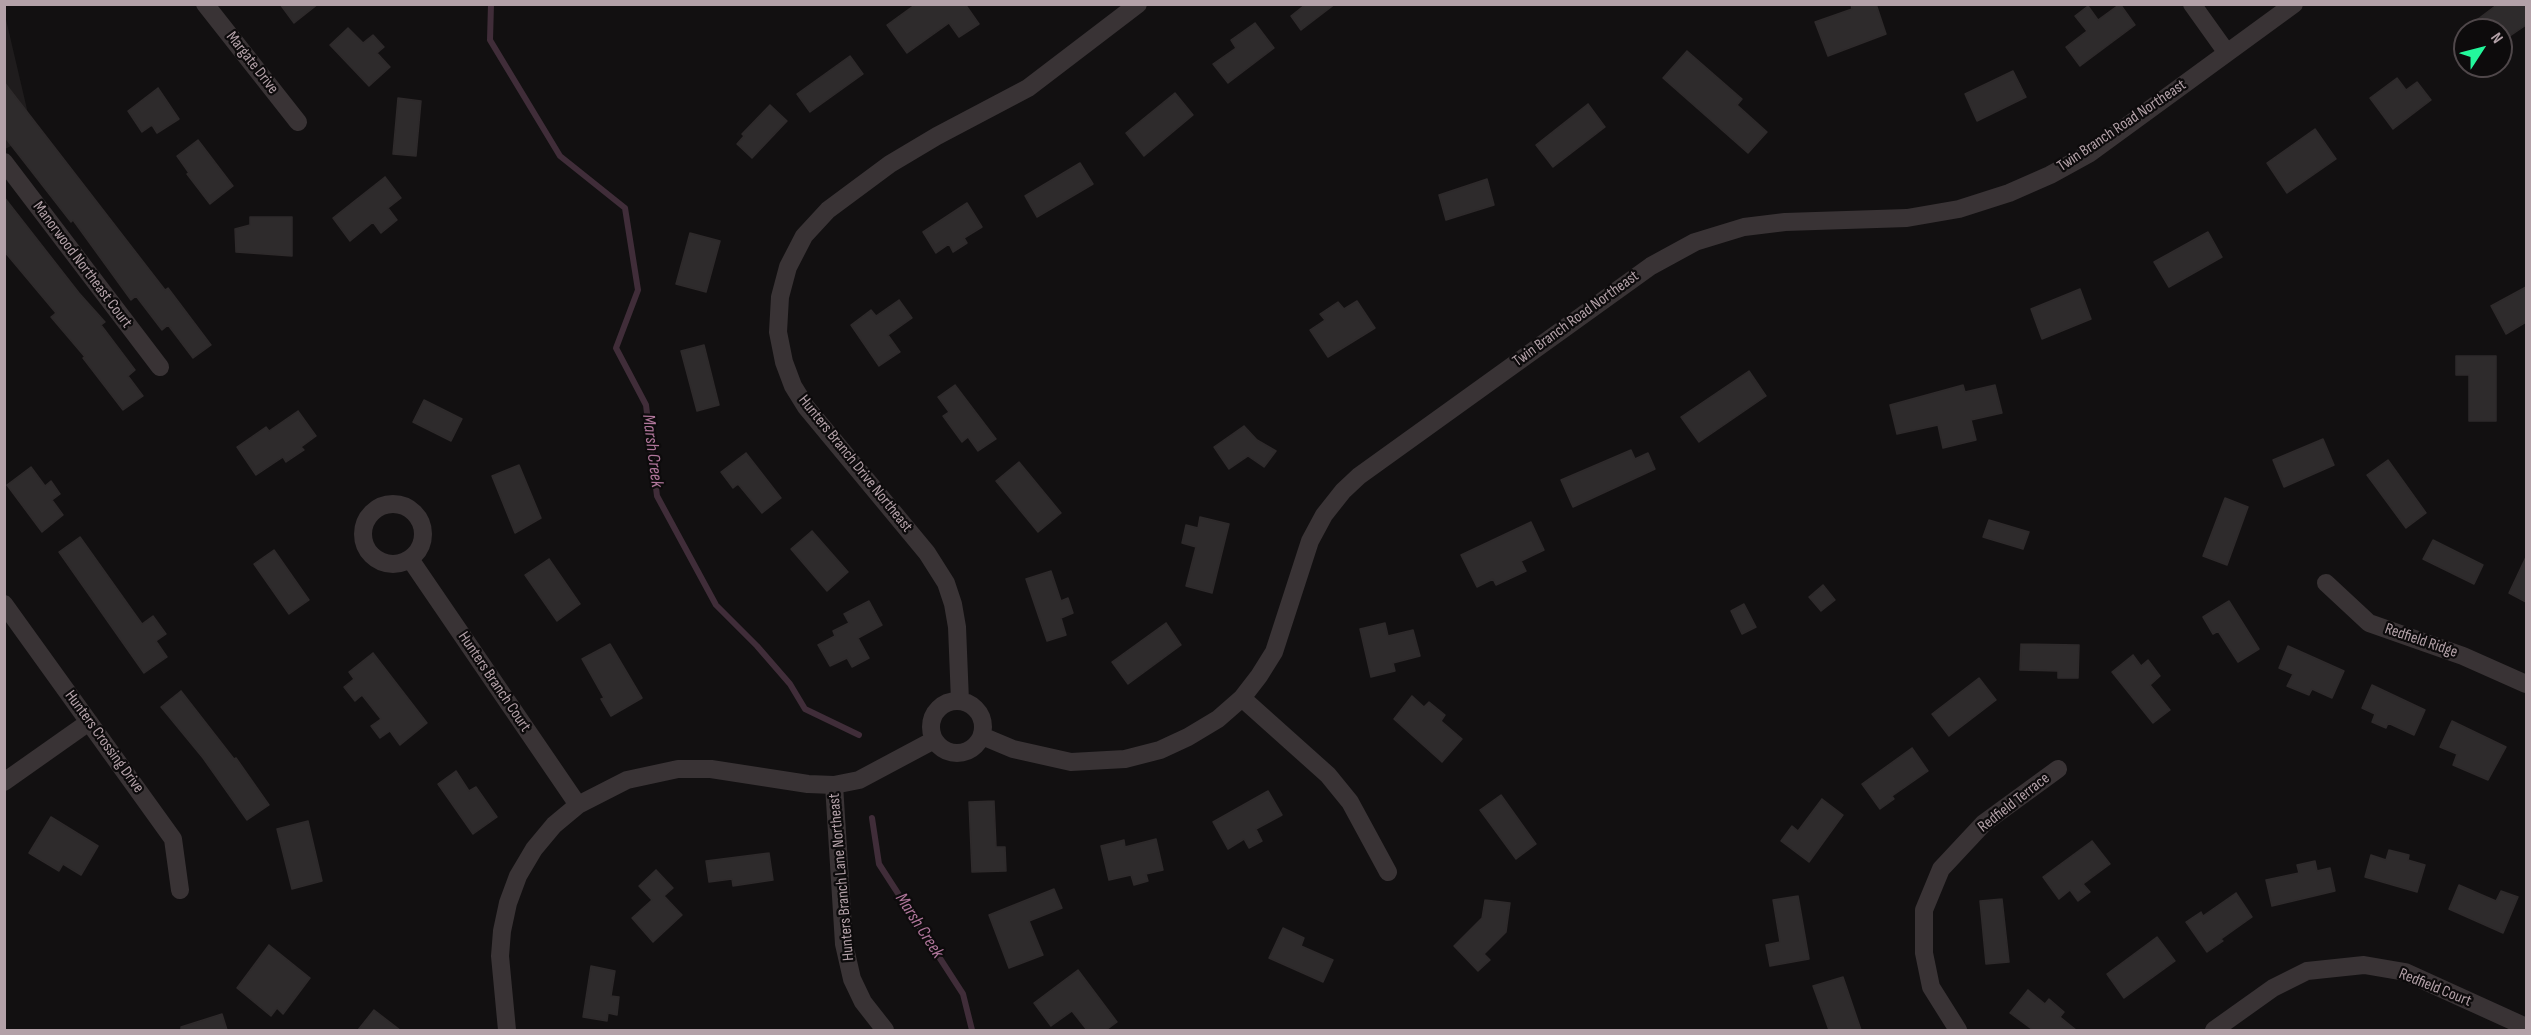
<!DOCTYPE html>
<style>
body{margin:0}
#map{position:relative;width:2531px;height:1035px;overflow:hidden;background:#121011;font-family:"Sofia Sans Condensed",sans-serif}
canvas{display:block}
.frame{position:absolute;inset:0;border:6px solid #b3a1a8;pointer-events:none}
.north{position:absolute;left:2453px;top:18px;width:60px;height:60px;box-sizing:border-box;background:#0d0b0c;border:2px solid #4f474a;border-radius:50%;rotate:54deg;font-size:16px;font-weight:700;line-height:24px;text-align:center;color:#b3a1a8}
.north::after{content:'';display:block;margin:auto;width:21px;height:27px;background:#23f79c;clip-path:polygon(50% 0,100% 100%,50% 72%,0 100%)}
</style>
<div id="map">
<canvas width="2531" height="1035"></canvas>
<div class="frame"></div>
<div class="north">N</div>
</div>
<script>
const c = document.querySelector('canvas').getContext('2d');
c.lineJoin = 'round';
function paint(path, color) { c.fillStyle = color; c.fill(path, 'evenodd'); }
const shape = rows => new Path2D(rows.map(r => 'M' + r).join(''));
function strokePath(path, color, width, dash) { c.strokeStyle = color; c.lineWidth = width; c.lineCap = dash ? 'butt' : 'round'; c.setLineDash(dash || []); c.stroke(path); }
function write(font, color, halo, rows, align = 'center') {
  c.font = font + ' "Sofia Sans Condensed",sans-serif'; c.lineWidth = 4.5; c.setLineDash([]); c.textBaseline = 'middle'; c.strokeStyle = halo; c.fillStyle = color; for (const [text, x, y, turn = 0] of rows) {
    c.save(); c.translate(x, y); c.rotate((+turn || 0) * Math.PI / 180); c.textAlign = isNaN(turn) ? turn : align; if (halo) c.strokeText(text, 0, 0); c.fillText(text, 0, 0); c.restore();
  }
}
paint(shape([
 [4,11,33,135,5,149,4,149]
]), '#1f1c1d');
strokePath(shape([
 [491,4,490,40,560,156,625,208,638,290,616,348,646,405,657,496,716,605,757,646,790,684,805,709,859,735],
 [872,818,879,864,963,994,972,1030]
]), '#402d39', 6);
const building = shape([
 [280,4,318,4,294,23,280,4],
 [916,4,965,4,979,24,959,37,949,23,907,53,887,25,916,4],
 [1306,4,1335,4,1301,30,1291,16,1306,4],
 [1851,4,1876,4,1886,34,1828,56,1815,22,1852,9,1851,4],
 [2120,4,2135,25,2080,66,2066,47,2087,31,2075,16,2088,6,2098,20,2120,4],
 [2498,4,2526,4,2526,25,2501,42,2501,30,2485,30,2478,19,2498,4],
 [1255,23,1274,48,1228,83,1213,64,1236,48,1231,40,1255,23],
 [348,28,363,43,373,35,384,47,377,53,390,67,369,86,330,45,348,28],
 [1687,51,1742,99,1737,105,1767,132,1748,153,1663,78,1687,51],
 [850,56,863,74,810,112,797,94,850,56],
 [2013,71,2026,97,1977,121,1965,94,2013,71],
 [2397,78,2406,90,2417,82,2431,100,2393,129,2370,98,2397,78],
 [4,82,165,290,168,288,211,345,193,358,168,325,162,330,136,296,131,300,73,220,71,222,4,136,4,82],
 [158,88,179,119,157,133,152,125,142,132,128,111,158,88],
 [1175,93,1193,115,1144,156,1126,133,1175,93],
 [398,98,421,101,416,156,393,154,398,98],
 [1588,104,1605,127,1553,167,1536,145,1588,104],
 [770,105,787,121,752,158,737,144,744,136,742,134,770,105],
 [2315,129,2336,159,2287,193,2267,163,2315,129],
 [198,140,233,186,210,204,187,174,189,173,177,156,198,140],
 [1080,163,1093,184,1037,217,1025,196,1080,163],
 [385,177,401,198,388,208,397,220,381,233,373,222,350,241,333,218,385,177],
 [1487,179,1494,205,1446,220,1439,195,1487,179],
 [4,197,79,293,105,322,101,325,135,370,128,376,143,396,123,410,83,358,85,357,51,317,56,313,4,251,4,197],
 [967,203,982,227,964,238,967,243,953,252,949,244,936,253,923,232,967,203],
 [250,217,292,217,292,256,236,252,235,229,250,225,250,217],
 [2208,232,2222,257,2169,287,2154,262,2208,232],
 [690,233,720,241,706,292,676,284,690,233],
 [2526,287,2526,322,2506,334,2491,306,2526,287],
 [2080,289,2091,319,2042,339,2031,309,2080,289],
 [899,300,912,318,888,335,900,352,879,366,851,325,871,310,876,316,899,300],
 [1357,301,1375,328,1328,357,1310,330,1325,320,1320,314,1338,302,1344,309,1357,301],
 [704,345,719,405,697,411,681,351,704,345],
 [2456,356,2496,356,2496,421,2469,421,2469,375,2456,375,2456,356],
 [1749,371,1766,396,1699,442,1681,417,1749,371],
 [955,385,996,439,978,451,968,437,962,442,943,416,949,412,938,397,955,385],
 [1963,385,1965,392,1995,385,2002,413,1971,420,1976,440,1943,448,1938,425,1897,434,1890,405,1963,385],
 [424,400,462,419,451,441,413,422,424,400],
 [298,411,316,436,301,447,304,450,286,462,283,457,256,475,237,447,266,427,269,431,298,411],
 [1244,426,1257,440,1276,451,1264,467,1248,456,1229,469,1214,447,1244,426],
 [2323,439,2334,465,2284,487,2273,460,2323,439],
 [1631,450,1635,459,1648,453,1655,469,1573,507,1561,480,1631,450],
 [746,453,781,498,762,513,738,484,733,488,721,472,746,453],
 [2388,460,2426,513,2406,528,2367,475,2388,460],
 [1019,462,1061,513,1038,532,996,481,1019,462],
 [519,465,541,518,515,533,492,476,519,465],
 [31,467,45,486,51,481,60,494,52,500,63,515,42,532,7,485,31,467],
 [2225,498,2248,507,2227,565,2203,556,2225,498],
 [1200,517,1229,524,1212,593,1186,586,1196,547,1182,543,1186,525,1198,528,1200,517],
 [1989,520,2029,532,2023,549,1983,537,1989,520],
 [1531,522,1544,550,1521,561,1526,571,1496,585,1493,579,1477,587,1461,555,1531,522],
 [812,531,848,572,827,591,791,549,812,531],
 [80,537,142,624,153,616,166,634,156,641,167,657,144,673,59,552,80,537],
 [2433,540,2483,565,2474,584,2423,559,2433,540],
 [274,550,309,600,289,614,254,564,274,550],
 [2526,557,2526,602,2509,593,2526,557],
 [549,559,580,604,557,621,525,575,549,559],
 [1051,571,1061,601,1068,598,1073,613,1061,618,1066,635,1047,641,1026,579,1051,571],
 [1823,585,1835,600,1821,611,1809,597,1823,585],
 [869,601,882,625,858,638,869,658,852,667,847,658,830,666,818,645,835,636,833,631,849,623,844,614,869,601],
 [2229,601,2259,649,2238,662,2218,631,2213,634,2203,617,2229,601],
 [1744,604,1756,627,1742,634,1731,611,1744,604],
 [1166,623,1181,645,1128,684,1112,662,1166,623],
 [1385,623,1388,636,1413,630,1420,656,1393,663,1395,671,1371,677,1360,629,1385,623],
 [610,644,642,698,611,716,601,699,604,698,582,659,610,644],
 [2021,644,2079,645,2078,678,2058,678,2058,671,2020,670,2021,644],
 [2288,646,2344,671,2332,698,2312,689,2309,695,2287,686,2293,674,2279,668,2288,646],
 [373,653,427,723,400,745,390,731,380,738,371,726,381,719,362,695,355,701,344,687,354,679,349,672,373,653],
 [2133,655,2141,666,2148,660,2160,676,2150,685,2170,710,2153,723,2112,672,2133,655],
 [1979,678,1996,700,1949,736,1932,714,1979,678],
 [2372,685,2425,710,2414,735,2388,723,2386,728,2372,722,2375,714,2362,708,2372,685],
 [181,691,234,759,236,758,269,805,247,820,203,758,161,707,181,691],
 [1412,696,1424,707,1429,702,1445,715,1441,721,1462,739,1442,762,1394,719,1412,696],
 [2452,721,2506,747,2488,780,2453,765,2457,754,2440,747,2452,721],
 [1912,748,1928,771,1892,796,1894,799,1880,809,1862,784,1912,748],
 [456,771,469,791,476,787,497,817,473,834,438,784,456,771],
 [1268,791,1282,815,1256,829,1262,841,1249,848,1244,839,1228,849,1213,822,1268,791],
 [1501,795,1536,844,1516,859,1480,810,1501,795],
 [1822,799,1843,815,1809,862,1781,841,1792,826,1798,831,1822,799],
 [994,801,996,847,1005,847,1006,871,972,872,969,802,994,801],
 [51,817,98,846,81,875,63,864,59,871,29,853,51,817],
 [308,821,322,881,292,889,277,829,308,821],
 [1156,839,1163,870,1146,874,1148,881,1134,885,1131,875,1109,880,1101,846,1124,840,1125,847,1156,839],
 [2092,841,2110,864,2083,884,2090,892,2078,901,2070,890,2059,899,2043,877,2092,841],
 [2389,850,2409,855,2408,860,2425,865,2417,892,2365,877,2371,855,2386,860,2389,850],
 [769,853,773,880,733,886,732,879,709,882,706,861,769,853],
 [2315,861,2317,871,2330,868,2335,891,2272,906,2266,880,2299,873,2297,865,2315,861],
 [656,870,673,888,664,896,682,915,653,942,632,918,652,900,639,886,656,870],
 [2459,885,2496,901,2501,891,2518,897,2503,933,2449,909,2459,885],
 [1054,889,1062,908,1029,921,1043,955,1009,968,989,915,1054,889],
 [2236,893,2252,917,2221,939,2223,941,2207,952,2186,922,2201,912,2203,916,2236,893],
 [1798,896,1809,959,1770,966,1766,945,1780,942,1773,900,1798,896],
 [2002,899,2009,962,1986,964,1980,901,2002,899],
 [1485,900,1510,903,1506,932,1484,954,1490,960,1478,971,1454,946,1482,918,1485,900],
 [1283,928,1304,938,1301,946,1333,960,1323,982,1269,958,1283,928],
 [2157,937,2175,961,2124,998,2107,974,2157,937],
 [269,945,310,978,283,1014,277,1008,271,1016,237,988,269,945],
 [591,966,615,971,611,996,619,997,617,1015,608,1013,607,1021,583,1017,591,966],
 [1078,970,1117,1022,1106,1030,1087,1030,1072,1011,1051,1026,1034,1003,1078,970],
 [1843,977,1861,1030,1829,1030,1813,986,1843,977],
 [2028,990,2045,1004,2049,999,2064,1012,2060,1017,2076,1030,2033,1030,2010,1013,2028,990],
 [374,1010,400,1030,358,1030,374,1010],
 [222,1014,227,1030,181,1030,181,1027,222,1014]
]);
paint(building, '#2e2b2c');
strokePath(building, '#2e2a2b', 1.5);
strokePath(shape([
 [205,4,298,122],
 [2192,4,2227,53],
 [4,162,160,367],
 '363 534a30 30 0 1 1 60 0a30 30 0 1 1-60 0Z',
 [410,559,578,805],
 [2326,583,2369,623,2463,656,2526,684],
 [4,604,173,839,180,890],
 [1242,698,1328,775,1350,802,1388,872],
 [960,701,957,627,953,604,946,583,927,553,806,407,793,386,784,362,778,332,780,297,788,267,804,236,828,210,890,164,937,136,1028,88,1138,4],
 '931 727a26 26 0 1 1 52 0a26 26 0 1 1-52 0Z',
 [982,736,1013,749,1071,762,1125,759,1160,750,1188,737,1218,719,1242,698,1259,676,1274,652,1310,541,1324,515,1343,491,1359,476,1651,266,1695,242,1744,227,1785,222,1907,218,1959,209,2009,193,2050,175,2090,153,2294,4],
 [4,782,89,722],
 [834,785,844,944,852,979,863,1002,885,1030],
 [507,1030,500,956,502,931,508,903,518,876,534,849,554,825,578,805,627,780,678,769,711,769,808,784,834,785,859,780,934,740],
 [1958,1030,1931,987,1924,953,1924,910,1941,869,1984,823,2058,769],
 [2214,1030,2273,988,2307,971,2364,965,2405,972,2526,1027]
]), '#393335', 18);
write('16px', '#b3a1a8', '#0d0b0c', [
 ["Margate Drive",252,63,52],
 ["Twin Branch Road Northeast",2122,126,-34],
 ["Manorwood Northeast Court",82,265,53],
 ["Twin Branch Road Northeast",1576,319,-36],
 ["Hunters Branch Drive Northeast",855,464,51],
 ["Redfield Ridge",2421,641,19],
 ["Hunters Branch Court",494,682,56],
 ["Hunters Crossing Drive",104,742,54],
 ["Redfield Terrace",2014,803,-38],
 ["Hunters Branch Lane Northeast",842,877,-95],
 ["Redfield Court",2435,988,22]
]);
write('italic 18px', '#b0769b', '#0d0b0c', [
 ["Marsh Creek",652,451,83],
 ["Marsh Creek",919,926,57]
]);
</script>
